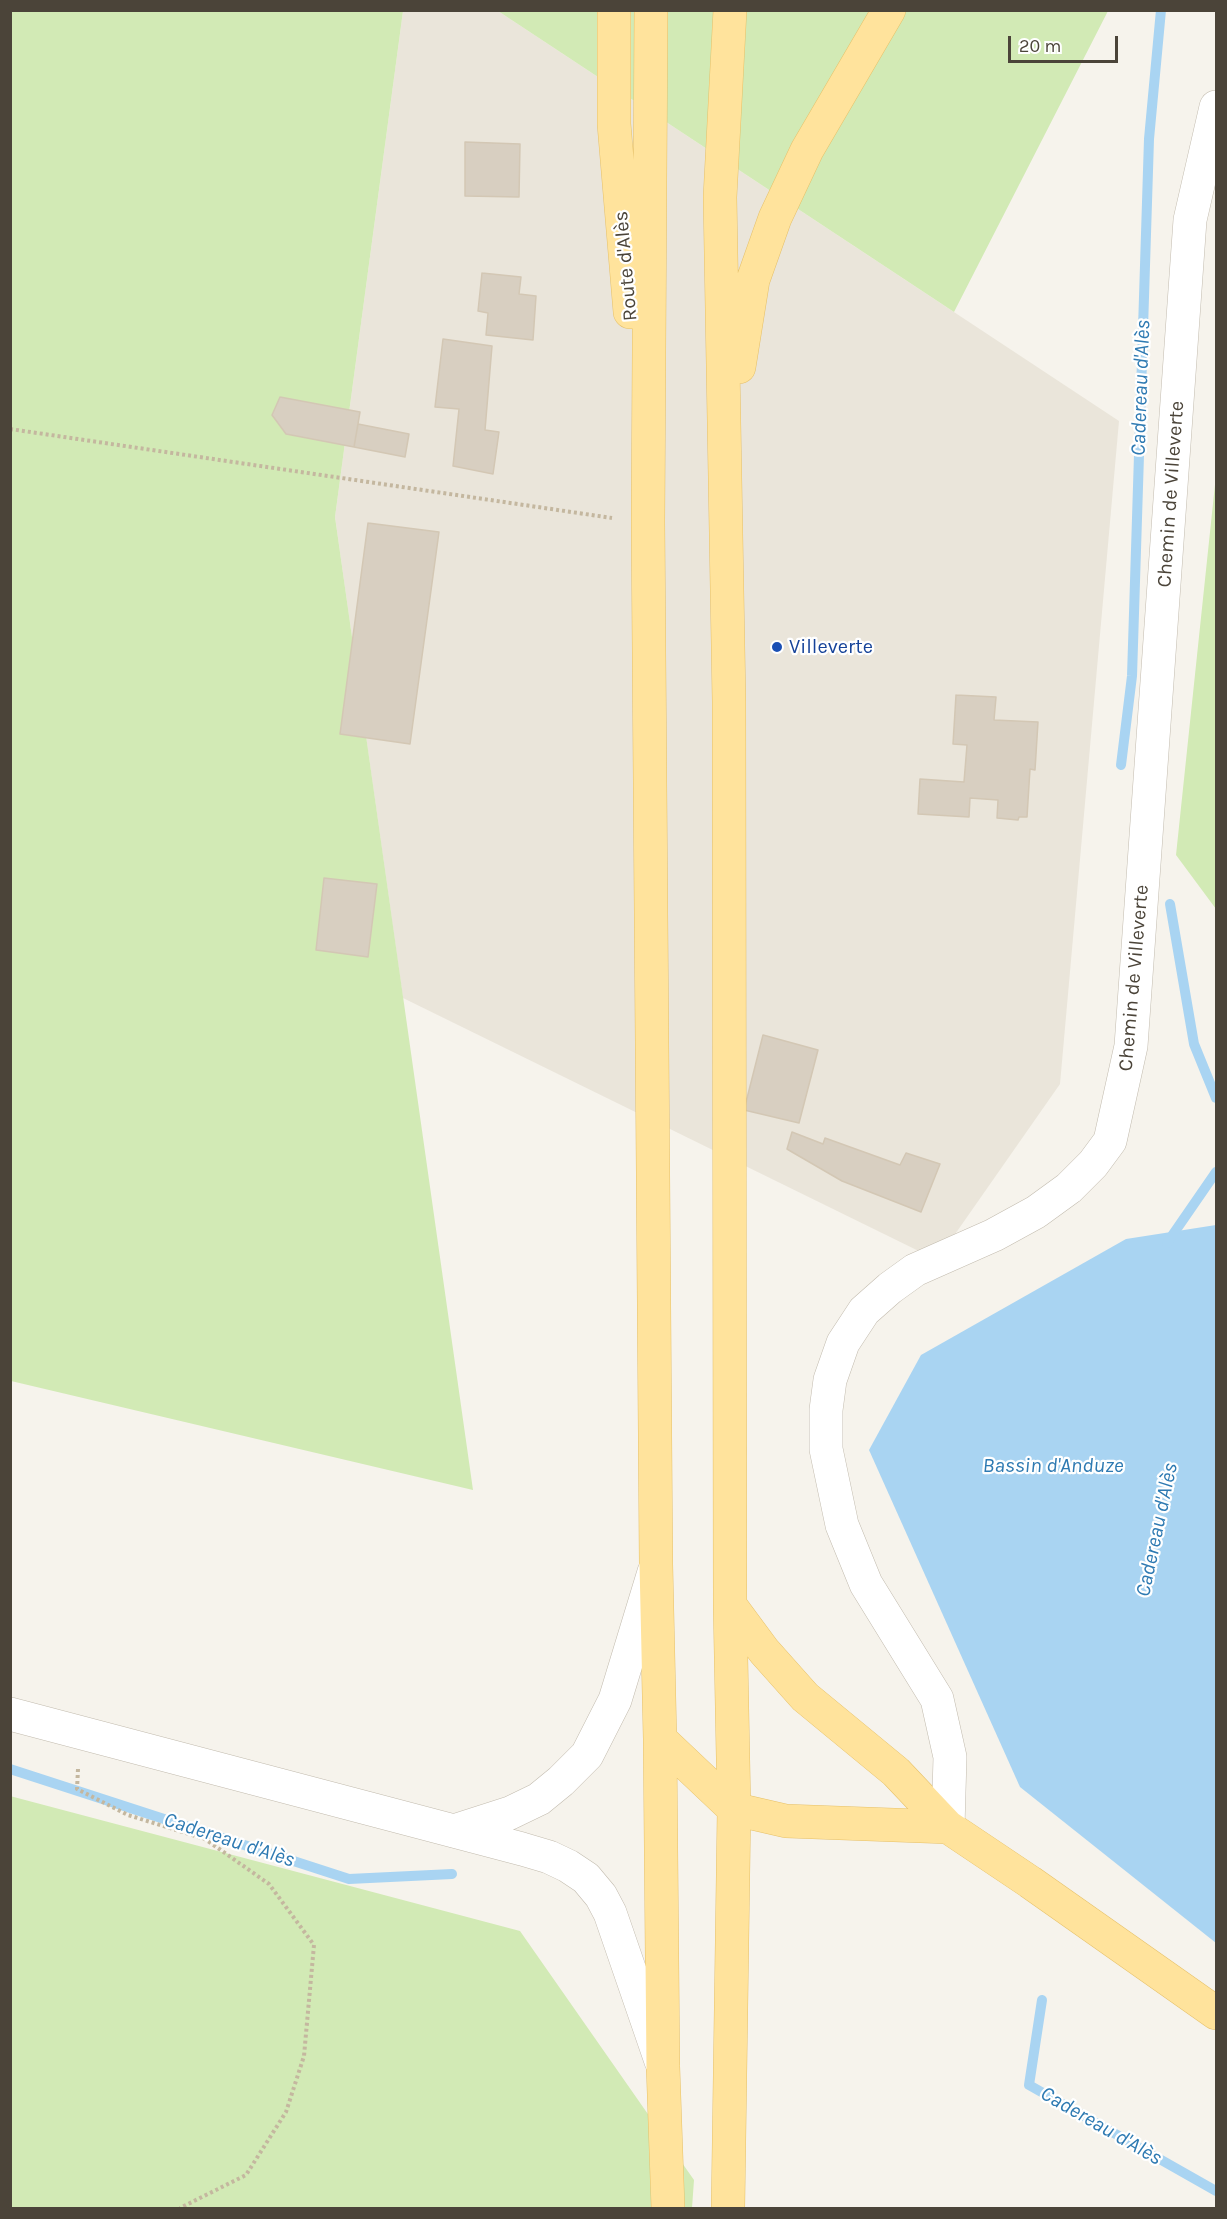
<!DOCTYPE html>
<meta charset="utf-8">
<style>
body{margin:0}
#map{position:relative;width:1227px;height:2219px;overflow:hidden;background:#f6f3ec;font-family:Karla,sans-serif}
canvas{display:block}
.frame{position:absolute;inset:0;border:12px solid #4b4439;pointer-events:none}
.scale{position:absolute;left:1008px;top:36px;width:110px;height:27px;box-sizing:border-box;border:3px solid #4b4439;border-top:0;padding-left:8px;font-size:18px;line-height:21px;white-space:nowrap;color:#4b4439;-webkit-text-stroke:4px #fff;paint-order:stroke}
</style>
<div id="map">
<canvas width="1227" height="2219"></canvas>
<div class="frame"></div>
<div class="scale">20 m</div>
</div>
<script>
const c = document.querySelector('canvas').getContext('2d');
c.lineJoin = 'round';
function paint(path, color) { c.fillStyle = color; c.fill(path, 'evenodd'); }
const shape = rows => new Path2D(rows.map(r => 'M' + r).join(''));
function strokePath(path, color, width, dash) { c.strokeStyle = color; c.lineWidth = width; c.lineCap = dash ? 'butt' : 'round'; c.setLineDash(dash || []); c.stroke(path); }
function write(font, color, halo, rows, align = 'center') {
  c.font = font + ' Karla,sans-serif'; c.lineWidth = 4.5; c.setLineDash([]); c.textBaseline = 'middle'; c.strokeStyle = halo; c.fillStyle = color; for (const [text, x, y, turn = 0] of rows) {
    c.save(); c.translate(x, y); c.rotate((+turn || 0) * Math.PI / 180); c.textAlign = isNaN(turn) ? turn : align; if (halo) c.strokeText(text, 0, 0); c.fillText(text, 0, 0); c.restore();
  }
}
paint(shape([
 [403,11,498,11,1119,421,1060,1084,937,1260,403,998,335,517]
]), '#eae5da');
paint(shape([
 [11,11,403,11,335,517,473,1490,11,1381],
 [498,11,1108,11,954,312],
 [1216,475,1216,909,1176,855],
 [10,1796,520,1931,694,2180,692,2208,11,2208]
]), '#d2eab5');
paint(shape([
 [1216,1225,1216,1943,1020,1787,869,1450,921,1355,1126,1239]
]), '#a9d4f2');
strokePath(shape([
 [1121,765,1132,676,1149,139,1161,10],
 [1170,904,1194,1044,1216,1098],
 [1167,1243,1216,1172],
 [10,1769,349,1879,452,1874],
 [1042,2000,1029,2085,1216,2191]
]), '#a9d4f2', 10);
const building = shape([
 [465,142,520,144,519,197,465,196,465,142],
 [482,273,521,277,519,294,536,296,533,340,486,335,488,313,478,311,482,273],
 [443,339,492,346,485,430,499,432,493,474,453,466,459,409,435,407,443,339],
 [280,397,360,412,354,447,286,434,272,415,280,397],
 [358,424,409,434,405,457,354,447,358,424],
 [368,523,439,532,410,744,340,734,368,523],
 [956,695,996,697,994,720,1038,722,1035,770,1030,769,1027,817,1019,817,1018,820,997,818,998,800,970,798,969,817,918,814,920,779,964,782,967,745,953,744,956,695],
 [324,878,377,884,368,957,316,950,324,878],
 [763,1035,818,1050,799,1123,744,1110,763,1035],
 [792,1132,823,1144,825,1138,900,1165,906,1153,940,1164,921,1212,842,1181,792,1152,787,1149,792,1132]
]);
paint(building, '#d8cfc1');
strokePath(building, '#d3c7b4', 1.5);
const minor = shape([
 [10,1714,522,1849,549,1857,568,1866,586,1878,601,1896,610,1913,661,2061],
 [948,1827,950,1757,937,1699,866,1584,842,1525,826,1449,826,1410,830,1380,843,1343,864,1311,890,1288,915,1270,994,1235,1036,1212,1069,1188,1093,1164,1110,1141,1131,1046,1190,220,1216,107],
 [454,1831,510,1813,539,1799,561,1781,587,1755,615,1700,654,1572]
]);
const major = shape([
 [614,10,614,124,630,312],
 [651,10,648,521,656,1564,660,1739,663,2066,668,2208],
 [739,367,753,280,775,218,807,150,889,10],
 [730,1605,764,1651,805,1697,896,1772,948,1827,1030,1882,1216,2013],
 [660,1739,734,1809,786,1821,948,1827],
 [728,2208,734,1809,730,1605,729,701,720,197,730,10]
]);
strokePath(minor, '#c2bbae', 34);
strokePath(major, '#e6c16a', 34);
strokePath(shape([
 [10,429,612,518],
 [78,1769,77,1789,128,1815,205,1839,269,1884,314,1945,304,2056,286,2112,246,2175,180,2208]
]), '#c4b79f', 4, [3, 3]);
strokePath(minor, '#fff', 33);
strokePath(major, '#ffe39c', 33);
for (const [x, y, r, color] of [
 [777,647,6,"#1a4fb4"]
]) { const dot = new Path2D(); dot.arc(x, y, r, 0, 2 * Math.PI); c.fillStyle = color; c.fill(dot); strokePath(dot, '#fff', 2); }
write('20px', '#4b4439', '#fff', [
 ["Route d'Alès",626,266,-95],
 ["Chemin de Villeverte",1171,494,-86],
 ["Chemin de Villeverte",1134,978,-85]
]);
write('20px', '#164399', '#fff', [
 ["Villeverte",789,647]
], 'left');
write('italic 21px', '#2e7ab2', '#fff', [
 ["Cadereau d'Alès",1141,388,-88],
 ["Bassin d'Anduze",1053,1466],
 ["Cadereau d'Alès",1157,1530,-78],
 ["Cadereau d'Alès",229,1840,18],
 ["Cadereau d'Alès",1101,2126,30]
]);
</script>
